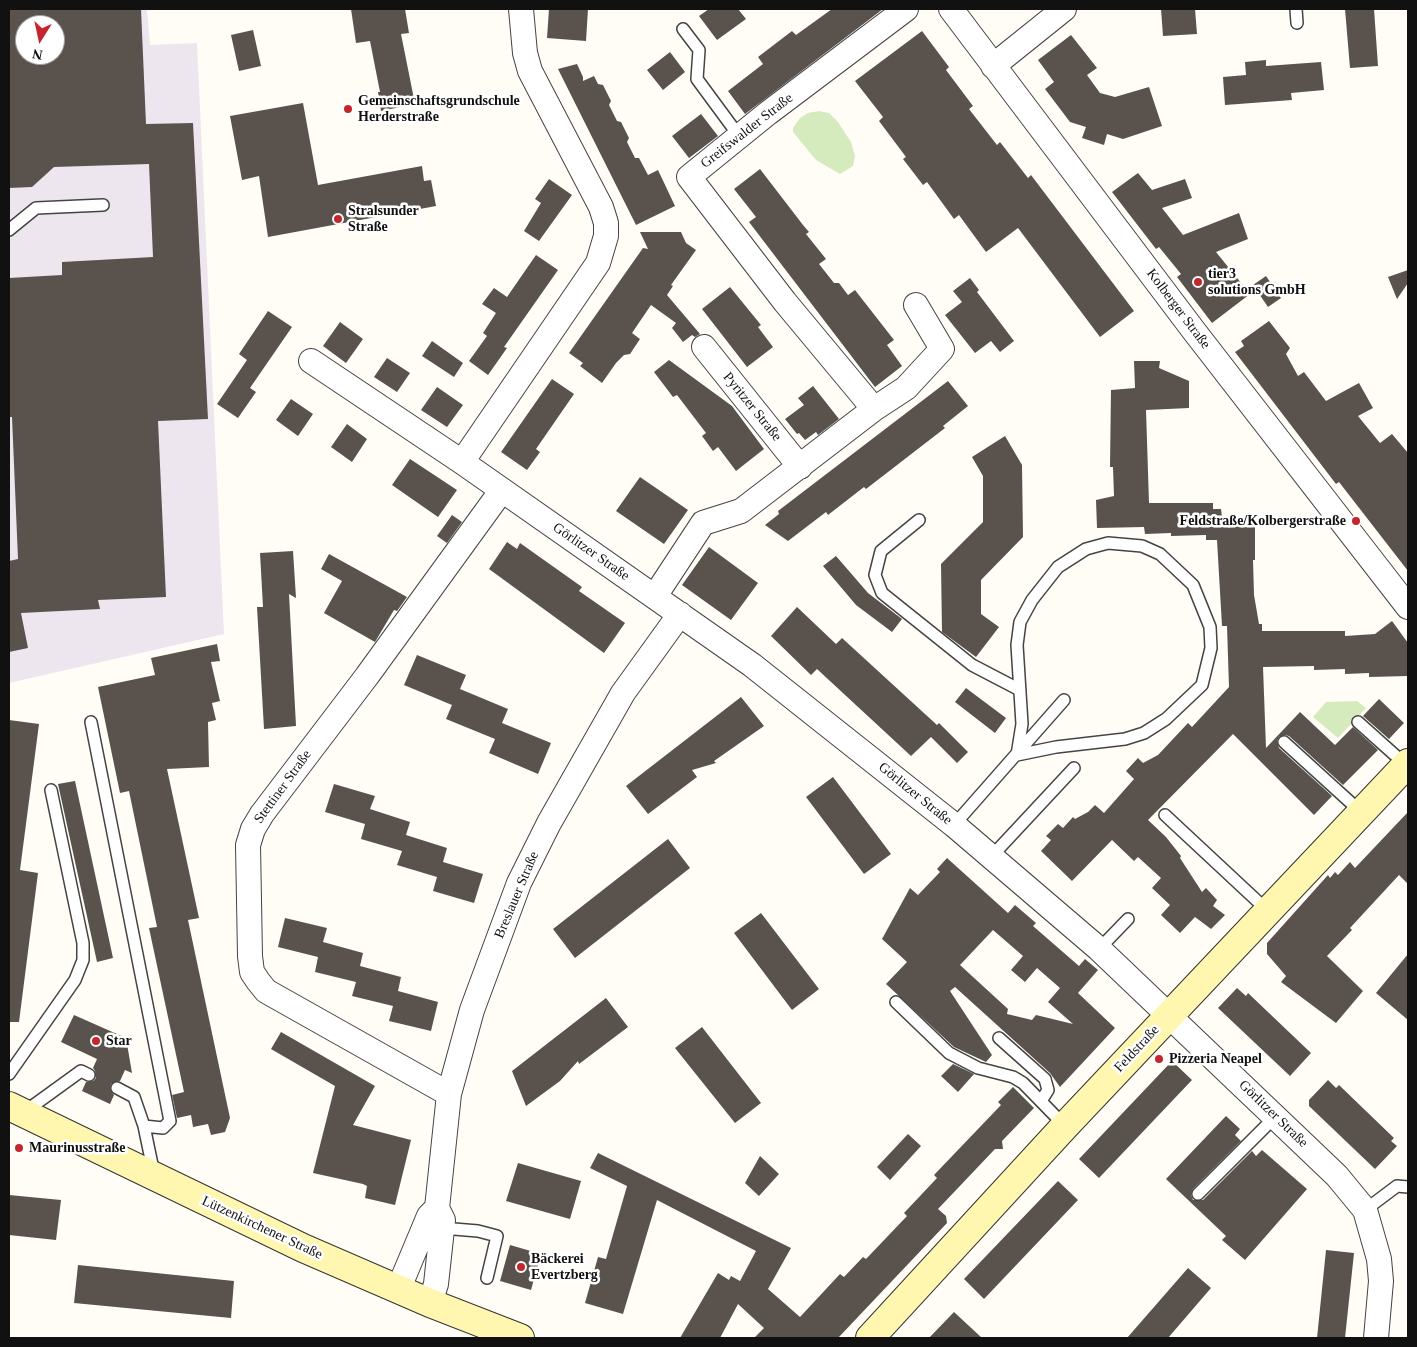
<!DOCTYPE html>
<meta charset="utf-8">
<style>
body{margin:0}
#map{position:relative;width:1417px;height:1347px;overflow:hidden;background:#fffdf5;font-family:Georgia,serif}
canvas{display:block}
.frame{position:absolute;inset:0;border:10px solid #111;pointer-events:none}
.north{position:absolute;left:15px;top:15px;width:50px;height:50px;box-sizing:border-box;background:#fff;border:1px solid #a0a0a0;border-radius:50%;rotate:190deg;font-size:14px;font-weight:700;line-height:20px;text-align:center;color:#111}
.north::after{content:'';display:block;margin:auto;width:18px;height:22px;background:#c4262e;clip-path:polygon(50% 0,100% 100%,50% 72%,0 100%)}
</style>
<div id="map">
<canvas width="1417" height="1347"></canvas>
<div class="frame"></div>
<div class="north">N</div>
</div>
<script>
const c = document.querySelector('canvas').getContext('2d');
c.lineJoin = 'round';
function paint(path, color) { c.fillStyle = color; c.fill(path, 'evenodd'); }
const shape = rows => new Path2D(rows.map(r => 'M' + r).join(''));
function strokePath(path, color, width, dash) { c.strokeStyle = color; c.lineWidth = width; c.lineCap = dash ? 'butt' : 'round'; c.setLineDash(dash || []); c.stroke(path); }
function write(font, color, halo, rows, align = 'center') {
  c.font = font + ' Georgia,serif'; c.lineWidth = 5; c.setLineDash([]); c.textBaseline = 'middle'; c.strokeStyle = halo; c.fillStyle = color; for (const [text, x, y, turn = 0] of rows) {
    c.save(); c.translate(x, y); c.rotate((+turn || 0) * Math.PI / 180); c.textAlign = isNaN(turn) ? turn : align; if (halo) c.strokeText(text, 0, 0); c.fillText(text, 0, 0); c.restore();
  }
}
paint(shape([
 [9,9,147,9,150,45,197,43,224,634,9,683],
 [25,25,55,25,55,55,25,55]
]), '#eee6ef');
paint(shape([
 [819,111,829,113,838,122,851,142,855,156,853,166,840,174,816,160,793,132,793,128,800,118,808,113],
 [1357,701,1366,708,1338,738,1313,717,1326,702]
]), '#d5ebbd');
paint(shape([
 [9,9,141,9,146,124,193,123,208,419,158,421,166,597,98,600,100,609,21,613,28,648,9,652,9,561,18,559,12,417,9,417,9,278,62,275,62,262,153,257,149,164,54,167,32,187,9,188],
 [25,25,55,25,55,55,25,55],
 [351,9,405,9,409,33,401,34,415,104,381,111,378,92,380,92,370,41,356,43],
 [549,9,588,9,586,41,547,38],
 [709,9,738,9,746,19,717,40,699,16],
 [832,9,883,9,745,114,728,91,763,64,758,57,792,31,796,35],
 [1161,9,1195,9,1197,34,1163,36],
 [1345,9,1374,9,1378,66,1350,68],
 [253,30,261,66,239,71,231,35],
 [922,31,949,67,946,70,973,106,969,109,997,145,1000,142,1028,178,1031,175,1134,311,1100,337,1018,228,986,252,959,215,954,219,927,182,923,185,903,159,906,157,879,121,883,117,855,81],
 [1071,35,1097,68,1087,75,1100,93,1115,97,1149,87,1162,126,1123,139,1107,134,1104,145,1082,138,1086,127,1070,122,1045,89,1054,82,1038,60],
 [670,52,685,72,663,90,647,70],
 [1266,60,1266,66,1321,62,1324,90,1291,93,1292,100,1225,105,1223,77,1246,75,1245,62],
 [577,64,583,77,583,81,594,76,598,84,603,85,611,101,609,105,617,121,621,122,629,138,627,142,635,158,639,158,648,175,658,170,675,206,636,225,558,69],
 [303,103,318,185,422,166,424,181,431,180,436,206,268,237,259,176,242,180,230,116],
 [701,114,718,136,689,158,672,136],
 [760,169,803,225,809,232,806,234,826,259,819,264,834,283,839,283,848,295,855,290,894,340,887,345,902,366,875,387,749,222,756,217,734,189],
 [1138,173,1152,190,1185,179,1192,198,1162,208,1183,235,1239,213,1248,239,1216,252,1250,294,1212,323,1177,277,1181,274,1159,247,1156,249,1112,192],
 [549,179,572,195,539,241,524,231,541,203,535,199],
 [640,232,681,232,686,243,696,250,671,285,673,286,667,295,700,334,695,337,692,335,683,342,672,328,676,323,651,305,632,333,640,339,630,354,624,355,616,363,602,383,580,366,583,363,569,353,643,248,648,249],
 [536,255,558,270,504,347,507,348,488,375,469,361,487,336,483,333,496,313,482,304,494,288,507,297],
 [1408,270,1408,283,1397,299,1388,277],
 [1266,276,1281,298,1268,307,1253,285],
 [970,278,979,290,977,292,1014,341,1000,352,991,341,975,353,945,315,962,302,953,291],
 [730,287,761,325,758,327,773,347,747,367,702,309],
 [268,311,292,327,250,388,256,392,238,418,217,404,247,360,239,354],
 [1269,321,1290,348,1286,354,1298,376,1304,372,1326,401,1359,383,1373,408,1358,416,1380,443,1392,434,1408,453,1408,571,1339,482,1336,484,1235,352,1244,346,1241,341],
 [340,322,363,339,346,363,323,346],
 [432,341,463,363,454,377,422,356],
 [387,358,410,373,397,392,374,377],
 [669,360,732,406,764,449,736,471,718,447,713,451,702,436,706,433,677,395,673,397,654,372],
 [1134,361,1160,361,1159,368,1189,381,1189,408,1146,410,1149,503,1213,503,1213,509,1221,509,1222,517,1242,517,1242,525,1255,525,1255,560,1253,560,1254,595,1259,624,1262,624,1262,631,1345,631,1345,636,1375,634,1392,621,1408,643,1408,676,1369,677,1369,673,1345,674,1345,669,1314,670,1314,666,1263,667,1266,748,1300,712,1335,745,1353,727,1378,750,1343,785,1289,736,1285,735,1279,737,1277,741,1279,748,1332,796,1314,815,1233,734,1148,820,1166,837,1181,856,1180,858,1202,892,1206,888,1217,900,1213,906,1225,915,1211,929,1195,917,1180,933,1161,915,1170,905,1152,888,1161,878,1138,857,1134,861,1112,840,1072,881,1041,851,1051,840,1046,836,1058,824,1063,828,1073,817,1075,819,1088,812,1095,805,1104,813,1134,779,1126,771,1138,758,1143,763,1158,755,1188,723,1192,727,1229,687,1227,626,1222,626,1217,540,1206,540,1206,535,1171,536,1171,533,1145,534,1144,527,1097,528,1096,500,1114,496,1113,467,1110,467,1111,390,1135,388],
 [552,379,574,394,536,449,540,452,527,470,501,452],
 [948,381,968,406,943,426,945,428,866,489,864,487,828,515,826,512,788,541,765,525,779,514,778,511],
 [813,386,839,419,818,435,816,432,805,440,799,433,797,434,785,419,804,405,798,398],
 [437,387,463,405,447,427,421,410],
 [291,399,313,414,298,436,276,420],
 [347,424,367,439,352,462,331,447],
 [1005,436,1022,465,1023,537,981,580,981,614,999,627,976,657,942,632,941,564,983,522,983,476,972,457],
 [410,459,457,490,438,517,392,485],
 [640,477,688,510,664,544,616,511],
 [452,515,462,522,447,543,437,536],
 [507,542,517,549,520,543,582,587,579,591,625,623,604,653,489,569],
 [709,547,758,583,731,620,682,585],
 [293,551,296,598,289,594,296,726,264,729,257,607,263,607,260,553],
 [329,554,407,597,397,611,394,610,375,642,324,613,342,581,321,569],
 [836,556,868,593,902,619,892,632,856,605,823,566],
 [797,607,836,644,842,638,937,725,939,723,968,752,957,763,931,737,911,756,817,669,811,675,771,636],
 [217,644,220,661,211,662,220,701,212,703,216,720,208,722,209,767,167,769,199,918,188,920,230,1118,225,1132,211,1135,208,1124,193,1127,191,1115,177,1118,172,1095,184,1092,149,928,157,927,129,791,120,793,98,687,155,675,151,658],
 [417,655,466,675,460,689,508,709,502,723,551,743,538,774,489,753,495,739,446,719,452,705,404,685],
 [966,688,1006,718,995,733,955,702],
 [741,697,764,726,714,761,716,763,692,770,697,777,648,814,626,786],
 [1379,699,1404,723,1389,739,1363,716],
 [9,720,39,724,20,870,38,873,19,1022,9,1022],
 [833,777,891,854,864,874,806,797],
 [75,781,113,958,97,962,58,784],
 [334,784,375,796,370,809,410,822,406,835,447,848,443,862,483,874,474,903,433,891,437,877,397,865,402,851,361,839,365,824,325,812],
 [1408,812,1408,884,1399,875,1350,928,1352,930,1327,956,1363,991,1336,1023,1281,982,1286,976,1267,954,1267,943,1328,875,1330,878,1335,872,1338,875,1350,862,1355,868],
 [668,839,690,868,575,958,553,929],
 [947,858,1008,913,1015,905,1036,923,1033,926,1079,966,1085,959,1098,970,1078,993,1115,1028,1060,1087,1050,1073,955,987,950,991,992,1055,986,1062,954,1047,886,984,907,962,882,939,910,888,918,895,940,872,937,869],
 [993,930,1023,956,1011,970,1025,982,1037,968,1060,988,1048,1002,1073,1024,1036,1015,1032,1020,1007,1014,1008,1009,960,965],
 [761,913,819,989,792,1010,734,933],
 [285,918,327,928,323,942,363,953,360,966,401,977,398,991,438,1002,431,1031,389,1021,393,1006,352,996,356,982,315,972,318,957,278,947],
 [1408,954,1408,1020,1376,993],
 [1237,988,1246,996,1248,993,1311,1053,1290,1076,1218,1008],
 [606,998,628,1027,579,1064,578,1061,560,1081,526,1106,512,1071],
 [74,1015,126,1038,132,1073,125,1070,120,1081,111,1084,110,1089,114,1095,110,1104,82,1091,86,1082,93,1081,96,1078,95,1071,93,1068,97,1059,61,1042],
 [702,1027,761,1103,735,1123,675,1048],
 [281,1032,375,1086,353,1125,411,1140,395,1205,365,1198,367,1186,363,1184,313,1173,335,1086,271,1049],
 [1172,1061,1192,1080,1099,1178,1079,1159],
 [953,1064,974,1074,958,1092,941,1076],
 [1328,1080,1336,1088,1339,1085,1394,1138,1391,1141,1397,1146,1375,1169,1309,1106,1309,1100],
 [1013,1087,1034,1108,1002,1141,1003,1149,995,1149,938,1209,946,1216,947,1223,838,1338,754,1338,764,1328,738,1304,720,1338,680,1338,718,1273,729,1280,731,1276,740,1281,756,1251,657,1200,623,1314,585,1303,598,1257,606,1259,627,1186,590,1168,598,1153,791,1248,768,1289,800,1317,840,1274,844,1277,863,1257,866,1259,907,1216,904,1213,937,1178,934,1175,1001,1105,998,1102],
 [1226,1116,1240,1129,1235,1135,1241,1141,1193,1189,1191,1195,1193,1200,1203,1200,1252,1151,1256,1156,1262,1150,1307,1189,1245,1260,1222,1240,1226,1236,1166,1179],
 [908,1134,921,1146,890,1180,877,1167],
 [760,1156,779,1174,759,1196,745,1183],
 [518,1163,581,1181,570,1219,506,1201],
 [1058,1181,1078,1200,984,1299,964,1279],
 [9,1195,61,1200,56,1240,9,1235],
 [510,1245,541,1254,531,1290,500,1281],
 [1326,1250,1354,1253,1345,1338,1317,1338],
 [78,1265,234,1281,231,1318,74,1303],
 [1188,1268,1211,1288,1168,1338,1127,1338],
 [954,1312,982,1338,929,1338]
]), '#5a524d');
const lane = shape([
 [1296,9,1297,23],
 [683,29,699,50,697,79,739,136],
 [9,230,36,208,103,205],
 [919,520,881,551,875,575,882,593,972,665,1020,690],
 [1108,543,1142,546,1160,554,1193,585,1210,627,1211,648,1202,685,1166,719,1144,733,1125,739,1056,747,1017,755,1022,724,1017,645,1020,622,1032,600,1058,567,1086,549,1108,543],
 [91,722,170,1121,163,1128,144,1126],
 [1358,722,1406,765],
 [1284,742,1361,812],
 [1165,815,1268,911],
 [954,825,1064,700],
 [991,857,1074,768],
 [1099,949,1128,919],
 [896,1002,949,1053,978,1068,1013,1077,1023,1083,1065,1126],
 [999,1038,1045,1079,1048,1090,1041,1101],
 [9,1074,75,980,83,960,83,943,51,790],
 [117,1088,134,1097,144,1126,154,1174],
 [23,1113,81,1071,89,1075],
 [1198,1194,1276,1116],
 [1365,1210,1397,1186,1408,1187],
 [442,1228,478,1231,497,1236,487,1278]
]);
const street = shape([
 [951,9,1194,331,1408,607],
 [993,66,1064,9],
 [704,347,800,467],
 [311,361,462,462,752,665,954,825,1099,949,1337,1176,1365,1210,1379,1259,1381,1281,1376,1338],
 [874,409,906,388,942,349,916,305],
 [462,462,598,263,606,236,606,223,601,207,530,71,525,53,521,9],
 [655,596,703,523,741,511,874,409,785,302,689,177,768,113,906,9],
 [449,1094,266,991,258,981,252,972,250,956,248,845,253,829,262,814,367,676,502,490],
 [398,1290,429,1216,437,1208,449,1094,472,1010,519,883,549,823,623,693,680,614],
 [430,1303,436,1284,443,1220,437,1208]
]);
const secondary = shape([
 [9,1106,303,1248,430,1303,520,1338],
 [870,1338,1065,1126,1408,763]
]);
strokePath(lane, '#444', 14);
strokePath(street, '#444', 26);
strokePath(secondary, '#333', 30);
strokePath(lane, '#fff', 11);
strokePath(street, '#fff', 24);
strokePath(secondary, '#fff6b0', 28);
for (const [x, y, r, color] of [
 [348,109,5,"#c4262e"],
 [338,219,5,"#c4262e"],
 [1198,282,5,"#c4262e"],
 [1356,521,5,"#c4262e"],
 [96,1041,5,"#c4262e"],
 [1159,1059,5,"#c4262e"],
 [19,1148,5,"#c4262e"],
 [521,1267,5,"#c4262e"]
]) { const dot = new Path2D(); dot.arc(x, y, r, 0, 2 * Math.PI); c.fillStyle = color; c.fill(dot); strokePath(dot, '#fff', 2); }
write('bold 14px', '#111', '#fff', [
 ["Gemeinschaftsgrundschule",358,101],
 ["Herderstraße",358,117],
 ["Stralsunder",348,211],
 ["Straße",348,227],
 ["tier3",1208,274],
 ["solutions GmbH",1208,290],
 ["Feldstraße/Kolbergerstraße",1346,521,"right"],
 ["Star",106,1041],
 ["Pizzeria Neapel",1169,1059],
 ["Maurinusstraße",29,1148],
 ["Bäckerei",531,1259],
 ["Evertzberg",531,1275]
], 'left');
write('14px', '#111', '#fff', [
 ["Greifswalder Straße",747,131,-38],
 ["Kolberger Straße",1178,309,53],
 ["Pyritzer Straße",752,407,51],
 ["Görlitzer Straße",591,552,35],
 ["Stettiner Straße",283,787,-54],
 ["Görlitzer Straße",915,794,39],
 ["Breslauer Straße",517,895,-67],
 ["Feldstraße",1137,1049,-47],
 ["Görlitzer Straße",1273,1114,44],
 ["Lützenkirchener Straße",262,1228,25]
]);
</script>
